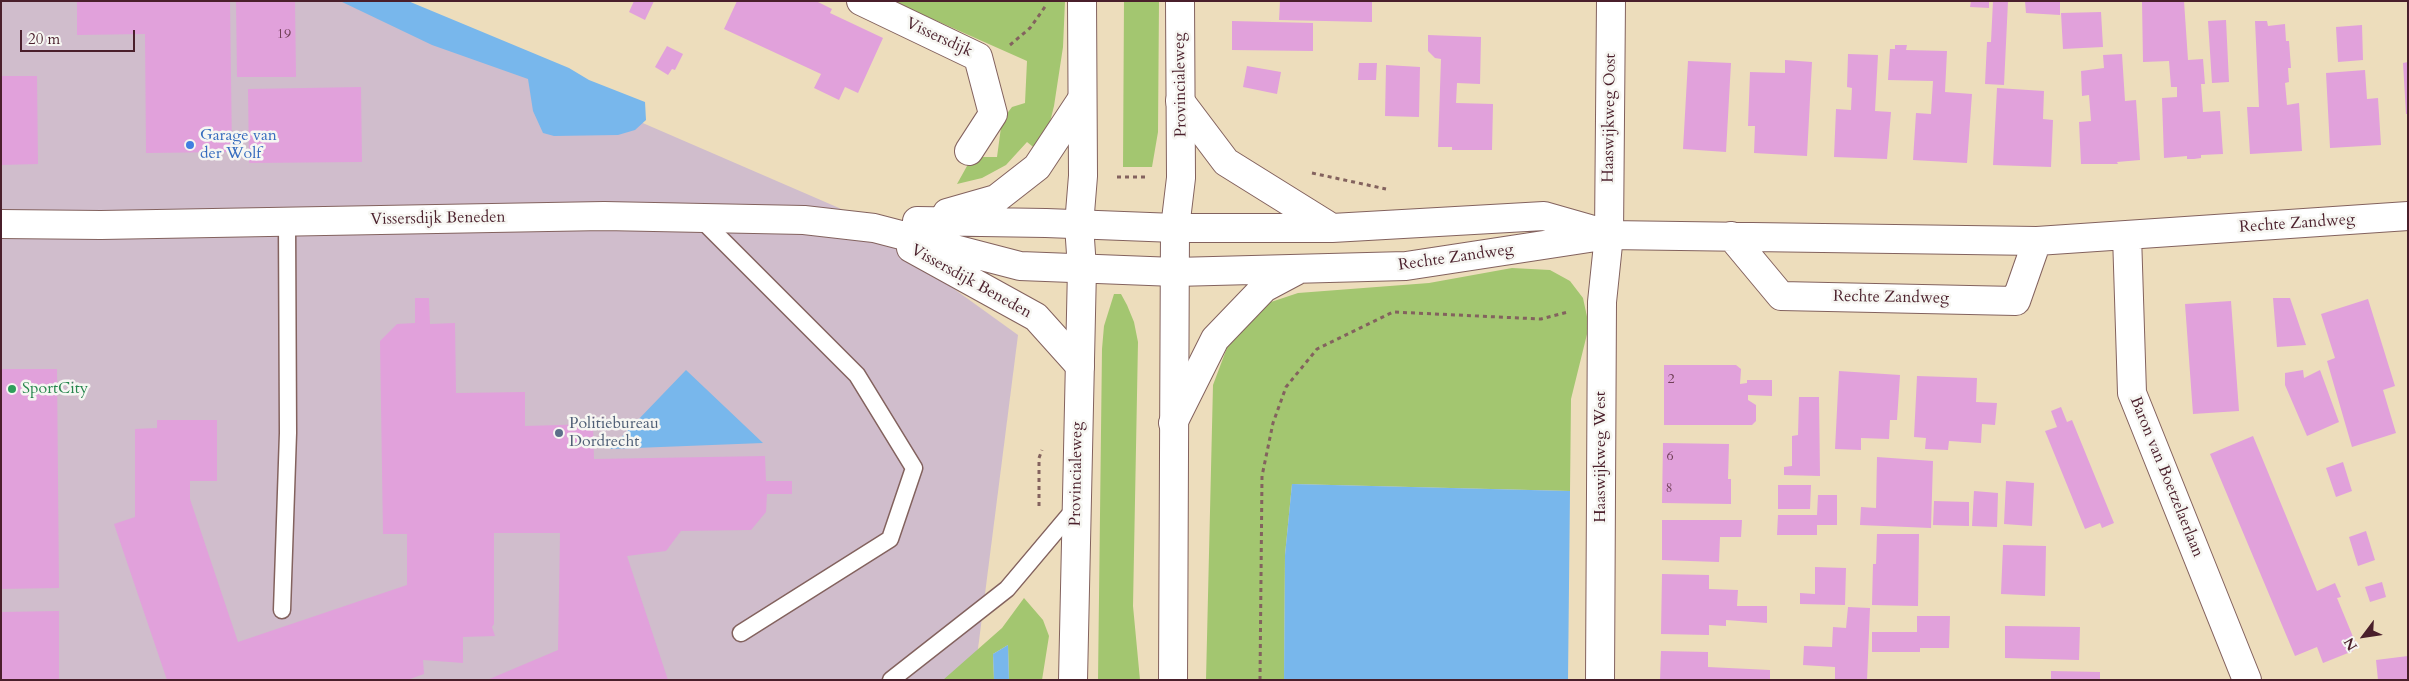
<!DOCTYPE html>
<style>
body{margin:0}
#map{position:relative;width:2409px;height:681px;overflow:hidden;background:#edddbc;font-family:Cardo,serif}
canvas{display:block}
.frame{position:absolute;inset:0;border:2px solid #4a1f2b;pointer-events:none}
.north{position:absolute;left:2339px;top:611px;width:50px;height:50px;-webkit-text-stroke:4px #f6f6f2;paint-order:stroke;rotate:239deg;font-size:14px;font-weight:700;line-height:20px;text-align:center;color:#4a1f2b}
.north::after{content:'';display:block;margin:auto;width:18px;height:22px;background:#4a1f2b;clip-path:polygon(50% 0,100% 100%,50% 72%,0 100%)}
.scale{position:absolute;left:20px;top:30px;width:115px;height:22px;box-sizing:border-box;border:2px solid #4a1f2b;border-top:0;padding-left:6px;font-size:15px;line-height:18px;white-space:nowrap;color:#4a1f2b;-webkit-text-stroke:4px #f6f6f2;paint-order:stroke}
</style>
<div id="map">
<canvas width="2409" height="681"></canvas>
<div class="frame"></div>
<div class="north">N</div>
<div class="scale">20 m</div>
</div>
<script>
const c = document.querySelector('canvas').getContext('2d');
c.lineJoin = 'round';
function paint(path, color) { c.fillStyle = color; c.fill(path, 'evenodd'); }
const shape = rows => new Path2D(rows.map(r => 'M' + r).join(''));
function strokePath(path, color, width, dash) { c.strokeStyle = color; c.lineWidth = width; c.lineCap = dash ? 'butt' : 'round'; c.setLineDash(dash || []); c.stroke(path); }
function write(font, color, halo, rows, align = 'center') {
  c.font = font + ' Cardo,serif'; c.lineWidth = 5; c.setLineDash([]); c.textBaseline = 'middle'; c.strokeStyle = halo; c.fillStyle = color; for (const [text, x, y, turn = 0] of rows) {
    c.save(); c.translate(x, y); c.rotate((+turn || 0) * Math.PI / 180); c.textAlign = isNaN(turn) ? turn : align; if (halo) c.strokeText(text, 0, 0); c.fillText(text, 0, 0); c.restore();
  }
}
paint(shape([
 [1,1,361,1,846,211,1018,335,974,680,1,680]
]), '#d0bdcc');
paint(shape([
 [892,1,1065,1,1063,47,1054,106,1048,130,1037,150,1027,142,1006,165,982,178,957,184,972,157,997,157,1002,120,1012,107,1025,103,1027,61],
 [1124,1,1159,1,1158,132,1152,167,1123,167],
 [1512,268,1550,270,1570,281,1583,298,1589,326,1571,399,1570,491,1292,484,1285,555,1284,680,1206,680,1213,385,1228,345,1265,304,1298,293,1429,283],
 [1114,294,1121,294,1127,305,1134,322,1138,342,1133,606,1140,680,1098,680,1102,349,1104,326],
 [1024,598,1043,620,1049,636,1042,680,1009,680,1008,645,993,654,994,680,943,680,1002,628]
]), '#a3c670');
paint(shape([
 [340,1,408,1,569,68,589,80,645,102,646,120,635,130,618,135,554,136,543,133,533,111,528,79,432,45],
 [686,370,763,443,610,449],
 [1292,484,1570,491,1568,680,1284,680,1285,555],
 [1008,645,1009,680,994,680,993,654]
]), '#78b7ec');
paint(shape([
 [77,1,230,1,232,152,146,153,145,34,77,35],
 [236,1,295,1,296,77,237,77],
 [634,1,654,1,645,20,629,12],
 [737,1,816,1,832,9,830,13,883,38,858,93,845,87,839,100,814,88,821,74,724,29],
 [1280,1,1372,1,1372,22,1279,20],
 [1971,1,1989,1,1989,8,1970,7],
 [1993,1,2008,1,2004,85,1985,84,1987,42,1991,42],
 [2025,1,2060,1,2060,15,2026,13],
 [2142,1,2184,1,2188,60,2203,59,2205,84,2201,84,2203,112,2220,111,2223,154,2201,155,2201,158,2194,159,2187,159,2187,156,2164,158,2162,98,2177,97,2177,87,2171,87,2169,61,2143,62],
 [2101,12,2103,47,2063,49,2061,13],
 [2226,20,2229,82,2212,83,2208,21],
 [1232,21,1313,23,1313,51,1232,50],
 [2255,21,2267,21,2268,26,2285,24,2286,41,2289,41,2291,68,2288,68,2289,82,2285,83,2287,105,2299,103,2302,151,2250,154,2247,107,2259,107],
 [2362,25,2363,60,2338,62,2336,27],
 [1428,35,1481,37,1480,84,1457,83,1456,103,1493,104,1492,150,1452,150,1452,147,1438,147,1441,59,1435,58,1428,51],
 [1895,45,1907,45,1906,50,1947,51,1945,92,1972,94,1967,163,1913,160,1916,113,1931,114,1933,81,1888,80,1890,49,1895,49],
 [667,46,683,54,675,70,672,69,668,75,655,67],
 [1848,54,1878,55,1875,111,1891,112,1887,159,1834,157,1836,109,1851,110,1852,88,1847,87],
 [2122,54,2125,101,2136,100,2140,160,2117,162,2118,164,2081,164,2079,122,2091,121,2089,95,2082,96,2081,71,2104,68,2103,55],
 [1785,60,1812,62,1807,156,1754,153,1755,126,1748,126,1750,72,1785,73],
 [1688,61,1731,63,1726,152,1683,149],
 [2408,62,2408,114,2406,114,2403,63],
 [1359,63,1377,63,1376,80,1358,80],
 [1386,65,1420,67,1419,117,1385,116],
 [1247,66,1281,72,1277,94,1243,87],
 [2365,70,2367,99,2378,98,2381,145,2330,148,2326,73],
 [1,76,37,76,38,164,1,165],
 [361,87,362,162,249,163,248,89],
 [1997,88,2044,91,2043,119,2053,120,2051,167,1993,165],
 [415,298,429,298,430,324,455,323,456,393,525,392,525,426,593,424,594,459,765,456,766,481,792,481,792,494,767,494,766,512,751,530,681,531,666,551,627,556,668,680,487,680,558,650,560,533,494,533,494,624,492,627,495,636,463,637,463,663,423,660,424,674,407,680,167,680,114,524,135,517,135,429,157,428,157,420,217,420,217,481,190,481,190,499,238,642,407,585,407,534,383,534,380,341,397,324,415,323],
 [2273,298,2290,298,2306,345,2277,347],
 [2368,299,2395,386,2383,390,2396,433,2352,447,2327,361,2335,358,2321,314],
 [2231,301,2239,411,2193,414,2185,304],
 [1664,365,1736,365,1741,369,1740,384,1747,383,1747,380,1772,380,1772,396,1748,395,1748,400,1756,405,1756,421,1752,425,1664,425],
 [1,369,57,369,59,588,1,589],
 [2303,370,2304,378,2320,370,2339,422,2307,436,2285,385,2285,373],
 [1839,371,1900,375,1897,420,1890,420,1889,439,1861,438,1861,450,1835,449],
 [1917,376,1977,378,1976,402,1997,403,1995,425,1982,424,1981,443,1949,441,1948,450,1925,449,1926,438,1914,437],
 [1799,397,1819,397,1820,476,1784,475,1784,467,1792,466,1792,436,1798,435],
 [2061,407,2067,422,2072,420,2114,523,2102,528,2100,523,2085,529,2045,431,2057,427,2051,411],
 [2253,436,2317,591,2335,583,2341,597,2337,598,2356,644,2353,651,2323,663,2317,647,2295,656,2210,454],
 [1663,443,1729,444,1728,479,1731,479,1731,504,1662,503],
 [1877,457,1933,461,1931,528,1860,525,1861,507,1876,508],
 [2343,462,2352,491,2336,497,2326,468],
 [2006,481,2034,483,2032,526,2004,524],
 [1778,485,1811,485,1810,509,1778,509],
 [1974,491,1998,493,1997,527,1972,526],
 [1818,495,1837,495,1837,525,1817,525,1817,535,1777,535,1778,515,1817,515],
 [1934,501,1969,502,1969,526,1933,525],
 [1662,520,1742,520,1741,537,1720,537,1719,562,1662,560],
 [2366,531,2375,560,2358,566,2349,537],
 [1877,534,1919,534,1918,606,1872,605,1873,564,1876,564],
 [2003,545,2046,546,2045,596,2001,594],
 [1815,567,1846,568,1845,605,1800,604,1800,593,1815,594],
 [1662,574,1709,575,1709,589,1738,590,1737,606,1767,606,1767,623,1726,620,1726,626,1709,625,1709,635,1661,634],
 [2382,582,2386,597,2370,602,2365,587],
 [1848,607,1870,608,1867,680,1835,680,1835,667,1803,665,1804,646,1832,647,1833,627,1846,628],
 [59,611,59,680,1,680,1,612],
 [1917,616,1950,616,1949,648,1920,648,1920,652,1872,652,1872,632,1917,632],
 [2005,626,2080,627,2079,660,2005,658],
 [1661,651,1708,652,1708,667,1770,670,1770,680,1660,680],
 [2408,656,2408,680,2378,680,2376,660],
 [2051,671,2100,672,2100,680,2051,680]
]), '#e1a1db');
const service = shape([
 [701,219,857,375,914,468,890,539,741,633],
 [282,610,288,433,287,221],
 [891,680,1007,589,1077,506]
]);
const minor = shape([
 [861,1,978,57,993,114,969,151],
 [1180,101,1226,162,1332,228],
 [947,213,996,199,1037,167,1082,99],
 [917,221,1046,223,1175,228,1332,228,1544,216,1600,232],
 [1,224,101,225,604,216,804,220,874,228,1020,266,1175,272,1406,266,1609,235,2037,241,2408,216],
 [2127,235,2132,393,2247,680],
 [1731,236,1781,296,2016,301,2037,241],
 [911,248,1036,317,1080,366],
 [1173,423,1215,339,1264,288,1296,271],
 [1600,680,1602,302,1609,235,1611,1]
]);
const secondary = shape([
 [1073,680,1082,268,1079,225,1083,176,1082,1],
 [1173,680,1175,228,1181,178,1180,1]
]);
strokePath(service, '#83625e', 19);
strokePath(minor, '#83625e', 30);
strokePath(secondary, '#83625e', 30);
strokePath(shape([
 [1010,45,1030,28,1047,4],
 [1312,173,1386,189],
 [1117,177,1148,177],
 [1039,506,1039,458,1042,450],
 [1260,680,1262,476,1273,423,1286,387,1317,349,1393,312,1541,319,1568,312]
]), '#83625e', 3, [4, 4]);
strokePath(service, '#fff', 16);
strokePath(minor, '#fff', 28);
strokePath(secondary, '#fff', 28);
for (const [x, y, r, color] of [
 [190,145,5,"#3f7fe0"],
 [12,389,5,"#2e9e5b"],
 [559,433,5,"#5c6f8a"]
]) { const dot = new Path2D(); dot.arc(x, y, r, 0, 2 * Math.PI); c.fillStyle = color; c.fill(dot); strokePath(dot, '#f6f6f2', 2); }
write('14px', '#704057', null, [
 ["19",284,35],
 ["2",1671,380],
 ["6",1670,457],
 ["8",1669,489]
]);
write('16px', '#4a1f2b', '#f6f6f2', [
 ["Vissersdijk",939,38,25],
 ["Provincialeweg",1181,85,-91],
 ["Haaswijkweg Oost",1610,118,-89],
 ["Vissersdijk Beneden",438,219,-1],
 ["Rechte Zandweg",2297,224,-4],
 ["Rechte Zandweg",1456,258,-8],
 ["Vissersdijk Beneden",971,282,29],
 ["Rechte Zandweg",1891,298,1],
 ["Haaswijkweg West",1601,457,-90],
 ["Provincialeweg",1077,474,-89],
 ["Baron van Boetzelaerlaan",2166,477,68]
]);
write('16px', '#366cbe', '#f6f6f2', [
 ["Garage van",200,136],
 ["der Wolf",200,154]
], 'left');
write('16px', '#27864d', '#f6f6f2', [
 ["SportCity",22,389]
], 'left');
write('16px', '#4e5e75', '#f6f6f2', [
 ["Politiebureau",569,424],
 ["Dordrecht",569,442]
], 'left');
</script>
